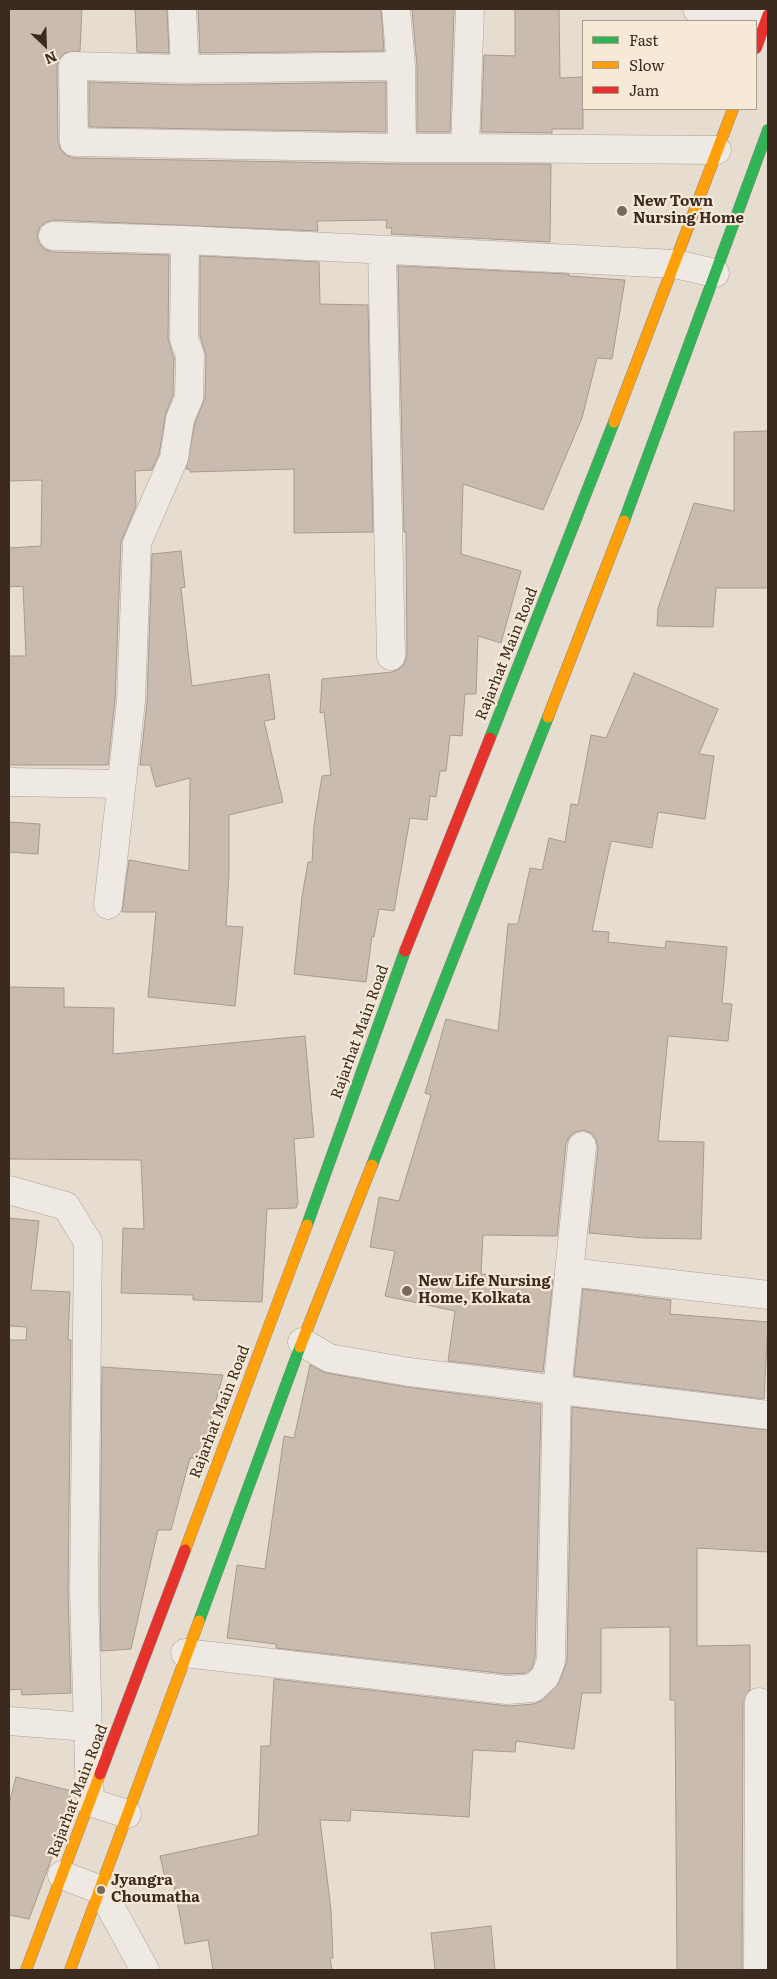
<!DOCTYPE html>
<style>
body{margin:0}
#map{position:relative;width:777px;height:1979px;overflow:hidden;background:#e6ddd0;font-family:Literata,serif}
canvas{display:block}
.frame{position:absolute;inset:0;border:10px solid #3c2a20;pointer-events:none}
.legend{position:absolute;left:582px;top:20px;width:175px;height:90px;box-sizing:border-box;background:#f6ead7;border:1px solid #ac9d8e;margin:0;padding:6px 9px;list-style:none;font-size:15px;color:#3c2a20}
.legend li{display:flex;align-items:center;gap:10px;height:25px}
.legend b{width:25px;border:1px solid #ac9d8e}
.north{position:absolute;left:20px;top:20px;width:50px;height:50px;-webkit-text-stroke:4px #f6ead7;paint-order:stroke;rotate:156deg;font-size:14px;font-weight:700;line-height:20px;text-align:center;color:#3c2a20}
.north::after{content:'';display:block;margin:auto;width:18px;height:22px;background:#3c2a20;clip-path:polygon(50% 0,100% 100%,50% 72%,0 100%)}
</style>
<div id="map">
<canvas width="777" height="1979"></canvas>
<div class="frame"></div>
<ul class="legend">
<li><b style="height:6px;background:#30b455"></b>Fast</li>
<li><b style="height:6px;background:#ff9f0a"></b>Slow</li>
<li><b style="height:6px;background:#e5322d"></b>Jam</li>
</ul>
<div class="north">N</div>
</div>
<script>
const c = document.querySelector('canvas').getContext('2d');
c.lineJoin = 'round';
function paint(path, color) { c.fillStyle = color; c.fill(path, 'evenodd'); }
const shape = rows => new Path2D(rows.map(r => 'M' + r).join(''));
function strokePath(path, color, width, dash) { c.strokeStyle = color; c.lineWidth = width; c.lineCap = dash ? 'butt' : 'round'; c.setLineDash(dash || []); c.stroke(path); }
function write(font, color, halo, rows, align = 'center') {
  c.font = font + ' Literata,serif'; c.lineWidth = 4.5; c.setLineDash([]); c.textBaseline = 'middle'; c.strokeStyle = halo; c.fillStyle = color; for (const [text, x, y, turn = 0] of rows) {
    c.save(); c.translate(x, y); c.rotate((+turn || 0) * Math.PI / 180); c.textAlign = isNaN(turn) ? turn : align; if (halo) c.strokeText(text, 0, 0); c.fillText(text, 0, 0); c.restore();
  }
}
const building = shape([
 [9,9,82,9,80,51,65,53,59,59,57,66,58,142,61,150,67,156,74,158,402,164,551,164,550,242,391,234,392,228,386,228,387,220,317,221,318,231,53,220,46,222,40,227,37,235,39,243,44,249,52,252,169,255,168,339,174,358,173,395,166,413,159,454,152,470,135,471,136,506,121,542,115,700,108,765,9,765,9,656,26,656,23,586,9,587,9,548,41,546,42,480,9,481,9,9],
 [135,9,167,9,169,53,137,52,135,9],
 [198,9,381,9,384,51,200,53,198,9],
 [412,9,454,9,450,132,417,132,417,66,412,9],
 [515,9,559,9,560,78,583,77,583,129,552,129,552,133,481,132,484,55,515,56,515,9],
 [89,82,185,85,386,82,386,132,89,127,89,82],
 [200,256,319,262,320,304,368,305,373,532,294,533,294,469,190,472,190,469,186,469,195,423,205,398,206,355,200,336,200,256],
 [398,266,569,274,569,276,625,280,612,359,597,358,582,418,543,510,463,484,461,554,521,571,501,643,478,636,476,694,465,694,462,736,450,735,446,771,440,771,436,797,430,796,427,820,410,818,394,911,379,909,374,937,372,936,366,982,294,974,302,897,308,862,312,862,314,825,322,776,331,775,324,712,320,713,322,679,392,672,399,669,404,664,407,656,406,532,404,532,398,266],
 [768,431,768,588,716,588,713,627,657,626,658,608,694,503,734,511,734,432,768,431],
 [181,551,185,587,181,588,192,686,269,674,275,719,264,721,283,802,229,815,229,873,226,926,243,927,235,1006,148,997,156,912,122,912,129,860,189,871,190,778,156,787,150,765,140,765,147,702,152,554,181,551],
 [634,673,718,709,699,754,714,756,705,819,658,812,652,848,611,841,592,931,609,932,608,942,665,948,666,941,727,947,722,1003,732,1004,728,1041,668,1036,658,1141,704,1142,701,1239,644,1238,589,1233,598,1147,596,1139,591,1133,583,1130,575,1132,569,1137,566,1144,557,1236,483,1235,481,1274,553,1280,543,1372,448,1361,455,1311,385,1296,395,1251,370,1247,379,1197,399,1201,431,1095,425,1093,446,1019,498,1031,508,924,518,924,530,868,542,870,549,838,565,842,571,804,578,805,591,735,606,738,634,673],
 [9,822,40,824,38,854,9,852,9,822],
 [9,987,64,988,64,1007,114,1008,113,1054,305,1036,314,1137,294,1139,298,1203,296,1208,267,1209,262,1302,193,1300,193,1295,121,1293,123,1228,144,1229,141,1160,9,1159,9,987],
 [9,1218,39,1221,31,1290,70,1292,68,1340,71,1340,68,1592,71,1693,22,1695,21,1689,9,1690,9,1340,26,1340,27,1327,9,1326,9,1218],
 [583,1289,671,1300,670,1314,768,1322,764,1399,574,1376,583,1289],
 [310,1365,326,1373,406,1387,541,1404,535,1658,532,1668,526,1673,507,1674,276,1648,276,1644,227,1638,237,1565,265,1569,284,1436,294,1438,310,1365],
 [102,1367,223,1375,200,1458,190,1458,171,1530,158,1530,131,1649,101,1651,100,1592,102,1367],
 [572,1407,768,1430,768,1552,697,1548,697,1646,750,1645,750,1690,743,1702,742,1970,677,1970,675,1700,670,1700,670,1627,601,1628,601,1693,582,1693,574,1749,516,1741,515,1752,473,1750,469,1817,351,1810,350,1821,320,1820,331,1910,333,1958,330,1958,332,1970,213,1970,208,1940,185,1944,173,1880,166,1882,160,1856,258,1835,261,1746,270,1746,274,1679,508,1706,534,1704,543,1700,559,1683,567,1661,572,1407],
 [16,1777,72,1791,62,1831,57,1844,55,1843,51,1860,29,1919,9,1915,9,1804,16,1777],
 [491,1926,495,1970,435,1970,431,1933,491,1926]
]);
paint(building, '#cabbb1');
strokePath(building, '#a7998f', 1);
const street = shape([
 [182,9,185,69],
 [396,9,401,66],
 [697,9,768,16],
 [402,148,401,66,185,69,73,66,74,142,402,148,465,148,717,150],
 [465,148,470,9],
 [53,236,185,240,675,264,715,273],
 [382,250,391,656],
 [9,782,121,784],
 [108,905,131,701,137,543,174,458,180,419,189,398,190,355,184,339,185,240],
 [9,1190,66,1206,88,1242,84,1592,90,1802,127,1814],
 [569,1272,768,1295],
 [302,1342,329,1358,409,1372,768,1415],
 [185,1653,507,1690,533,1688,545,1677,551,1661,557,1390,582,1146],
 [9,1721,88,1727],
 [62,1875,101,1890,145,1970],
 [758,1970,759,1702]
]);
const fast = shape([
 [624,521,768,130],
 [490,738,614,422],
 [372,1165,548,717],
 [307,1225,405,951],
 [199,1621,300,1347]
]);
const slow = shape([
 [614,422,733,109],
 [548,717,624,521],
 [300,1347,372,1165],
 [185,1550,307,1225],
 [26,1970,100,1774],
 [70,1970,199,1621]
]);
const jam = shape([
 [756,48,768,15],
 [405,951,490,738],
 [100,1774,185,1550]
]);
strokePath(street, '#aca298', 29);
strokePath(fast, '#91887f', 12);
strokePath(slow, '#91887f', 12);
strokePath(jam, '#91887f', 12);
strokePath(street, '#eee9e2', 28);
strokePath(fast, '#30b455', 11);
strokePath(slow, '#ff9f0a', 11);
strokePath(jam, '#e5322d', 11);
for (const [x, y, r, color] of [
 [622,211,6,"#78695e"],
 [407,1291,6,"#78695e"],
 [101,1890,5,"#78695e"]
]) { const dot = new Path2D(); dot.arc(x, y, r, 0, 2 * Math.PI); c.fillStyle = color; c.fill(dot); strokePath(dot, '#f6ead7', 2); }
write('bold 15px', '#3c2a20', '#f6ead7', [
 ["New Town",633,202],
 ["Nursing Home",633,219],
 ["New Life Nursing",418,1282],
 ["Home, Kolkata",418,1299],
 ["Jyangra",111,1881],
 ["Choumatha",111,1898]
], 'left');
write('15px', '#3c2a20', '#f6ead7', [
 ["Rajarhat Main Road",507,654,-68],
 ["Rajarhat Main Road",360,1032,-70],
 ["Rajarhat Main Road",220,1412,-69],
 ["Rajarhat Main Road",78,1791,-69]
]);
</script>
